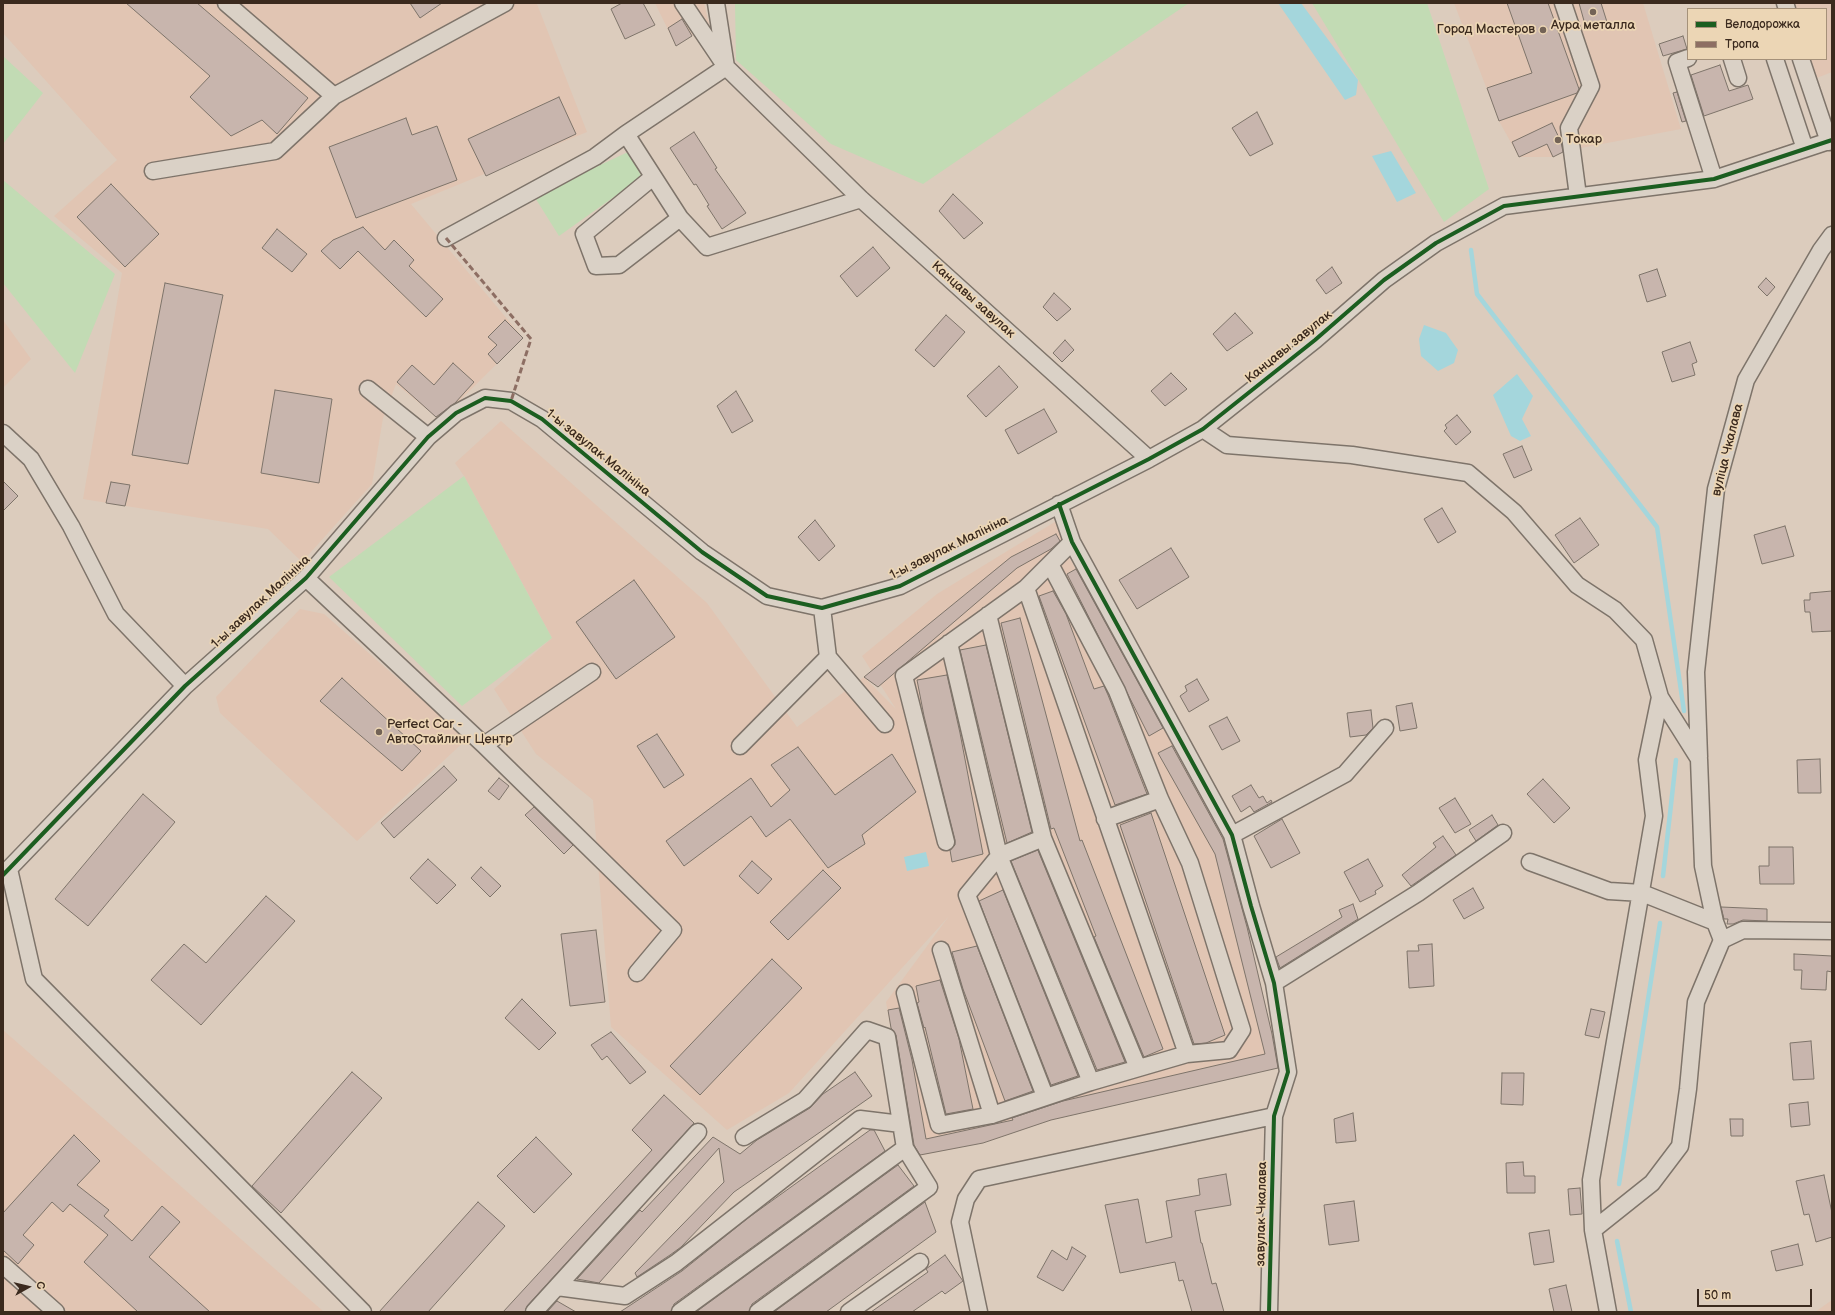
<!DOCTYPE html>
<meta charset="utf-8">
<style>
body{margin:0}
#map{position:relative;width:1835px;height:1315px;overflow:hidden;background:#dcccbd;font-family:"Balsamiq Sans",sans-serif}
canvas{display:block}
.frame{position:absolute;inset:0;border:4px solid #3b2a1e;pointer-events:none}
.legend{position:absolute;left:1687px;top:8px;width:140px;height:52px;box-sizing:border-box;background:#ecd6b5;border:1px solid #a59179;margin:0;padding:5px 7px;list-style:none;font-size:12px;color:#3b2a1e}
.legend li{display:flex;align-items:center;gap:8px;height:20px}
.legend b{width:20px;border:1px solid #a59179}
.north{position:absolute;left:8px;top:1267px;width:40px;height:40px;-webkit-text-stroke:3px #ecd6b5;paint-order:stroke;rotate:82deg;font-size:11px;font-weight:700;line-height:16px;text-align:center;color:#3b2a1e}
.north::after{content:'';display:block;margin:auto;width:14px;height:18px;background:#3b2a1e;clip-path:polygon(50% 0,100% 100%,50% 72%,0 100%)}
.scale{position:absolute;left:1697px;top:1289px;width:115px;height:18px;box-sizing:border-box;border:2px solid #3b2a1e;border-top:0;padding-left:5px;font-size:12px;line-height:14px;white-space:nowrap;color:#3b2a1e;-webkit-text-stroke:3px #ecd6b5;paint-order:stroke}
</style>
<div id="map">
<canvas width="1835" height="1315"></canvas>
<div class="frame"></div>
<ul class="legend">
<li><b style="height:5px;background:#1b5e20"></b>Велодорожка</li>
<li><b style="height:5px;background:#8d6e63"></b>Тропа</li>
</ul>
<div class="north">С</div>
<div class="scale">50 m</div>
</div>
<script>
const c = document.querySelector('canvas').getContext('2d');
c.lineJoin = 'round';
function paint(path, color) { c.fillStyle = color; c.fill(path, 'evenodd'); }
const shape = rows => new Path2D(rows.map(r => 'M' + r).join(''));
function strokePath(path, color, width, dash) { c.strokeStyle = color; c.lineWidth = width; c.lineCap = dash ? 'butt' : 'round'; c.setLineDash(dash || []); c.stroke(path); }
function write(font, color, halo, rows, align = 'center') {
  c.font = font + ' "Balsamiq Sans",sans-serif'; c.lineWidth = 3.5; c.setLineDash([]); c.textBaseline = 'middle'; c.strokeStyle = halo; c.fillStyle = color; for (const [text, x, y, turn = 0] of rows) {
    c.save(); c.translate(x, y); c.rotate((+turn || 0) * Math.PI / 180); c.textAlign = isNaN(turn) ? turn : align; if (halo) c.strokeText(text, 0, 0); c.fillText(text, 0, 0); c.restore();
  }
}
paint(shape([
 [3,3,539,3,537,4,587,132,411,204,523,338,440,420,396,384,383,418,372,484,302,562,268,529,83,499,122,273,54,216,117,160,3,33],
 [655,3,704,3,709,24,676,46],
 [1454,3,1643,3,1681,129,1565,151,1553,157,1519,157,1499,121],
 [1792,3,1832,3,1832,72,1814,79,1808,59,1826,59,1826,9,1794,9],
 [3,320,31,359,3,388],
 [501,421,707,603,797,727,864,677,896,709,862,656,937,594,1058,520,1068,555,1228,846,1280,1067,1051,1120,983,1143,913,1157,886,1002,949,916,789,1093,727,1130,611,1027,593,800,536,754,494,689,552,638,464,476,455,463],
 [300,609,324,614,467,739,357,841,220,713,216,697],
 [3,1030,324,1312,3,1312],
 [1832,1300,1832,1312,1815,1312]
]), '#e1c5b3');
paint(shape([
 [735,3,1189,3,923,184,831,144,736,60],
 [1312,3,1427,3,1489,189,1444,222],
 [3,56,43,93,3,144],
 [628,152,642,177,559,236,534,196],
 [3,180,115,274,75,373,3,283],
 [464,476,552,638,462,706,329,577]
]), '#c2dbb4');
paint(shape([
 [1278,3,1301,3,1358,80,1356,95,1345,100],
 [1391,151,1416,193,1397,202,1372,156],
 [1424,325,1446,333,1458,350,1454,363,1438,371,1421,356,1419,339],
 [1517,374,1533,396,1522,419,1531,436,1520,441,1511,436,1493,395],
 [926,852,929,866,907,871,904,857]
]), '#a4d6dc');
strokePath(shape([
 [1471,250,1477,294,1657,527,1684,711],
 [1663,876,1676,760],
 [1619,1184,1660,923],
 [1617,1241,1631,1312]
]), '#a4d6dc', 4.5);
const building = shape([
 [126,3,197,3,308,98,277,134,262,120,231,136,190,97,210,76,126,3],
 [410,3,442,3,420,18,410,3],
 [622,3,643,3,655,25,625,39,611,9,622,3],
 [1507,3,1548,3,1579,89,1577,93,1499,121,1487,88,1532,73,1507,3],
 [1579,3,1601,3,1607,22,1586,28,1579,3],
 [682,19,692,36,676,46,668,28,682,19],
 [1683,36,1687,49,1663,56,1659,44,1683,36],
 [1720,65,1729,91,1748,85,1753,99,1704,116,1691,75,1720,65],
 [1677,92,1686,121,1682,122,1673,93,1677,92],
 [559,97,576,134,486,176,468,139,559,97],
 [1257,112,1273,144,1250,156,1232,128,1257,112],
 [406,118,412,135,437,126,457,180,356,218,329,147,406,118],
 [1552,123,1561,142,1563,152,1553,157,1547,144,1519,157,1512,142,1552,123],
 [694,132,717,168,715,169,746,213,722,229,707,206,709,205,696,184,694,185,670,148,694,132],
 [111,184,159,234,125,267,77,217,111,184],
 [953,194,983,223,964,239,939,211,953,194],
 [363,227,385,250,394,240,414,260,409,266,443,299,426,317,358,251,340,269,321,251,333,240,363,227],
 [277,229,307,254,292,272,262,248,277,229],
 [873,247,890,268,857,297,840,276,873,247],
 [1332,267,1342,283,1326,294,1316,280,1332,267],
 [1657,269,1666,296,1647,302,1639,275,1657,269],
 [1766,278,1775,287,1767,296,1758,287,1766,278],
 [165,283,223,295,188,464,132,455,165,283],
 [1054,293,1071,309,1057,321,1043,307,1054,293],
 [1235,313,1253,333,1227,351,1213,334,1235,313],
 [946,315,965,332,934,367,915,350,946,315],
 [505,320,523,338,497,364,488,354,497,345,488,337,505,320],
 [1065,340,1074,350,1062,362,1053,353,1065,340],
 [1690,342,1697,362,1692,364,1695,375,1672,382,1662,352,1690,342],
 [453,363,474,382,455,403,436,417,397,382,412,365,434,385,453,363],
 [999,366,1018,387,986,417,967,396,999,366],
 [1171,373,1187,389,1165,406,1151,391,1171,373],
 [275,390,332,399,319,483,261,473,275,390],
 [736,391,753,421,732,433,717,406,736,391],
 [1044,409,1057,432,1018,454,1005,430,1044,409],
 [1457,415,1471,432,1456,445,1444,431,1447,428,1445,425,1457,415],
 [1522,446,1532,470,1514,478,1503,454,1522,446],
 [3,481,18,496,3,511,3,481],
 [111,482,130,485,125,506,106,503,111,482],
 [1442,508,1456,532,1438,543,1424,519,1442,508],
 [1580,518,1599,545,1574,563,1555,535,1580,518],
 [815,520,835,546,819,561,798,537,815,520],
 [1785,526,1794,556,1762,564,1754,535,1785,526],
 [1056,534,1060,541,1051,549,1017,568,878,687,864,677,1011,557,1056,534],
 [1171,548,1189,577,1137,609,1119,580,1171,548],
 [1076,569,1163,728,1149,736,1067,574,1076,569],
 [634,580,675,637,616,679,576,622,634,580],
 [1053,591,1066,614,1094,689,1104,686,1108,695,1147,794,1115,805,1039,596,1053,591],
 [1832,591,1832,631,1812,632,1810,612,1805,612,1804,600,1810,600,1810,593,1832,591],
 [1020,618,1080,841,1082,840,1163,1049,1144,1057,1094,937,1096,936,1054,828,1051,829,1001,623,1020,618],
 [986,645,1032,832,1007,843,960,650,986,645],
 [947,675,960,733,983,854,952,862,950,850,955,845,955,840,924,716,917,680,947,675],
 [342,678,421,751,402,771,320,701,342,678],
 [1197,679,1209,700,1189,712,1180,696,1187,691,1185,686,1197,679],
 [1412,703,1417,728,1400,731,1396,706,1412,703],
 [1371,710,1373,728,1366,735,1350,737,1347,713,1371,710],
 [1227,717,1240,741,1222,750,1209,726,1227,717],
 [657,734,684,775,664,788,637,746,657,734],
 [1172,746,1223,839,1247,927,1272,1034,1278,1068,1051,1120,983,1143,920,1155,914,1145,896,1035,891,1028,888,1010,899,1008,912,1060,926,1139,1013,1120,1012,1118,1063,1101,1265,1054,1215,854,1158,753,1172,746],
 [798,747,835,795,892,754,916,792,862,835,865,844,828,868,790,819,766,837,751,816,684,866,666,841,751,778,771,807,790,790,771,765,798,747],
 [1820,759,1821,793,1798,793,1797,760,1820,759],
 [444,766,457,780,394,838,381,823,444,766],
 [499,778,509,786,499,800,488,791,499,778],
 [1543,779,1570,808,1554,823,1527,794,1543,779],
 [1251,785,1259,798,1263,796,1267,803,1271,800,1272,802,1254,812,1250,806,1241,812,1232,796,1251,785],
 [143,794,175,822,88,926,55,899,143,794],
 [1455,798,1471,824,1455,833,1439,808,1455,798],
 [534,807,573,845,564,854,525,815,534,807],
 [1151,813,1225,1035,1206,1043,1194,1044,1120,825,1151,813],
 [1492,815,1498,825,1476,841,1469,830,1492,815],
 [1282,819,1300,853,1271,868,1254,836,1282,819],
 [1443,836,1456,855,1411,886,1402,875,1436,847,1433,843,1443,836],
 [1769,847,1793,847,1794,884,1760,884,1759,866,1769,866,1769,847],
 [1038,850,1039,853,1125,1062,1097,1070,1011,861,1038,850],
 [428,859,456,885,437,904,410,878,428,859],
 [1368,859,1383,886,1375,891,1376,894,1360,902,1344,872,1368,859],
 [752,861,772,879,758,894,739,876,752,861],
 [481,867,501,886,490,897,471,878,481,867],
 [823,870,841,888,788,940,770,922,823,870],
 [1473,888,1484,908,1464,919,1453,900,1473,888],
 [1003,890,1078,1076,1051,1085,979,901,1003,890],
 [266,896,295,921,201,1025,151,980,184,944,206,963,266,896],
 [1353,904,1358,919,1280,968,1276,957,1342,917,1339,910,1353,904],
 [1721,907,1767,909,1767,921,1743,920,1733,924,1727,924,1728,919,1724,919,1721,907],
 [596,930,605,1002,570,1006,561,934,596,930],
 [1432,944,1434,986,1409,988,1407,951,1419,951,1418,945,1432,944],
 [977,946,1033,1091,1005,1101,963,989,952,952,977,946],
 [1794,954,1832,956,1832,972,1827,971,1826,990,1801,989,1802,970,1794,970,1794,954],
 [772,959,802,988,700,1095,670,1066,772,959],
 [940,980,959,1039,973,1109,946,1114,925,1027,924,1028,917,1003,919,1002,916,986,940,980],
 [522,999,556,1033,539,1050,505,1018,522,999],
 [1591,1009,1605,1012,1599,1038,1585,1035,1591,1009],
 [611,1032,646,1072,630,1084,607,1056,602,1060,591,1045,611,1032],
 [1811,1041,1814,1079,1793,1080,1790,1043,1811,1041],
 [352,1072,382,1098,281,1213,252,1186,352,1072],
 [855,1072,872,1096,734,1192,681,1247,670,1255,637,1277,635,1273,724,1182,719,1148,599,1283,577,1279,640,1210,642,1212,713,1137,740,1154,757,1140,810,1108,823,1094,855,1072],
 [1502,1073,1524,1073,1523,1105,1501,1104,1502,1073],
 [664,1095,694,1123,527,1306,525,1312,503,1312,652,1150,632,1130,664,1095],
 [1808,1102,1810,1125,1791,1127,1789,1104,1808,1102],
 [1353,1113,1356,1141,1336,1143,1334,1119,1353,1113],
 [1730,1119,1743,1119,1743,1136,1731,1136,1730,1119],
 [870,1130,874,1130,885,1151,674,1304,671,1312,620,1312,682,1271,748,1218,870,1130],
 [74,1135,100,1161,77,1185,109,1210,104,1216,132,1241,162,1206,180,1222,149,1257,210,1312,138,1312,84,1262,108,1235,70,1204,63,1212,52,1202,23,1235,34,1245,18,1264,3,1250,3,1213,74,1135],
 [536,1137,572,1174,534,1213,497,1176,536,1137],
 [1523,1162,1524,1176,1535,1176,1535,1193,1507,1193,1506,1163,1523,1162],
 [898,1165,914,1186,752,1304,749,1312,696,1312,898,1165],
 [1226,1174,1231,1205,1195,1211,1201,1243,1202,1243,1212,1284,1216,1283,1224,1312,1192,1312,1183,1280,1179,1281,1175,1262,1120,1273,1105,1205,1138,1199,1146,1243,1172,1237,1166,1201,1200,1195,1198,1179,1226,1174],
 [1824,1175,1832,1213,1832,1237,1816,1242,1809,1214,1804,1215,1796,1181,1824,1175],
 [1580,1188,1582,1214,1570,1215,1568,1189,1580,1188],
 [1354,1201,1359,1241,1329,1245,1324,1205,1354,1201],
 [478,1202,505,1226,428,1312,379,1312,478,1202],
 [925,1202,936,1232,826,1312,774,1312,925,1202],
 [1549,1230,1554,1262,1534,1265,1529,1233,1549,1230],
 [1798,1244,1803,1265,1776,1271,1771,1251,1798,1244],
 [1072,1247,1086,1256,1063,1291,1037,1277,1052,1250,1067,1260,1072,1247],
 [945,1255,963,1281,945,1294,942,1291,912,1312,871,1312,928,1272,926,1269,945,1255],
 [1566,1285,1572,1312,1554,1312,1549,1289,1566,1285],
 [557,1301,576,1312,547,1312,557,1301]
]);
paint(building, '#c8b5ad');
strokePath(building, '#7e746a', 1);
const minor = shape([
 [226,3,334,96,505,3],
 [683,3,726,67,626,134,680,218,707,247,861,199],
 [716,3,726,67,861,199,1149,459],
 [1563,3,1591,86,1569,128,1578,196],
 [1785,3,1787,9],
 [1688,58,1677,62,1714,179],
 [1732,59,1738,78],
 [1775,59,1805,149],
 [1801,59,1829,142],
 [153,171,275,151,334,96],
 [653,177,584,234,596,266,619,265,680,218],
 [446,238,595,157,626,134],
 [368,389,428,437],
 [1203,429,1227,445,1352,455,1468,473,1514,512,1577,585,1615,610,1644,640,1660,697,1699,759,1703,866,1715,922,1722,940],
 [3,433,31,459,71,526,116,614,185,686],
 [1059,504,1072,542,1232,835,1251,906,1274,983,1288,1072,1274,1116,1269,1312],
 [306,578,484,745,673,930,637,973],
 [1026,588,1187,1054],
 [988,615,1043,838,1138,1068],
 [949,643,999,856,1091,1082],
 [828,657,885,724],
 [484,745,592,672],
 [740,746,828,657,822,608],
 [1699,757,1696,672,1716,489,1746,380,1821,250,1832,235],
 [1105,819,1160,799],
 [1232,835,1345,774,1385,728],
 [1043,838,999,856,967,895,1045,1096],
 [946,842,904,676,1026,588,1072,542],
 [1530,862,1609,891,1642,893,1715,922],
 [9,869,34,979,363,1312],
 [3,875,185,686,306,578,428,437,456,413,485,398,511,401,542,419,702,552,767,596,822,608,900,586,1149,459,1203,429,1315,340,1384,280,1436,243,1504,206,1714,179,1832,140],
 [941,950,992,1115],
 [1274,983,1418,893,1503,833],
 [905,993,939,1125,992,1115,1091,1082,1187,1054,1229,1050,1242,1030,1190,863,1160,799,1117,691,1050,564],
 [744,1137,805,1100,867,1030,887,1037,905,1148,929,1187,758,1312],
 [1593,1230,1652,1183,1680,1146,1688,1089,1696,1002,1722,940,1743,930,1832,931],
 [3,1265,56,1312],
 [557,1287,625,1296,676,1263,860,1119,901,1124],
 [534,1312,698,1132],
 [680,1312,905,1148],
 [849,1312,920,1262],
 [979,1312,960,1222,966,1199,979,1179,1274,1116],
 [1608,1312,1593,1230,1591,1180,1654,816,1647,760,1660,697]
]);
strokePath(minor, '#7e746a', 19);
strokePath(minor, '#dad1c6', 16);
strokePath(shape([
 [446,238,531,339,511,401]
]), '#8d6e63', 3, [6, 3]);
strokePath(shape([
 [1059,504,1072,542,1232,835,1251,906,1274,983,1288,1072,1274,1116,1269,1312],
 [3,875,185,686,306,578,428,437,456,413,485,398,511,401,542,419,702,552,767,596,822,608,900,586,1149,459,1203,429,1315,340,1384,280,1436,243,1504,206,1714,179,1832,140]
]), '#1b5e20', 4);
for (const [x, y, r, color] of [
 [1593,12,4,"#736356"],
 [1543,30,4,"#736356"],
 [1558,140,4,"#736356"],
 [379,732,4,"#736356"]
]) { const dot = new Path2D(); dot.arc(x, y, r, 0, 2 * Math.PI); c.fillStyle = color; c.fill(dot); strokePath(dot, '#ecd6b5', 1.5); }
write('13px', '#3b2a1e', '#ecd6b5', [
 ["Аура металла",1593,26,"center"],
 ["Город Мастеров",1535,30,"right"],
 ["Токар",1566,140],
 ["Perfect Car -",387,725],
 ["АвтоСтайлинг Центр",387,740]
], 'left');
write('13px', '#3b2a1e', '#ecd6b5', [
 ["Канцавы завулак",973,300,42],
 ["Канцавы завулак",1289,347,-39],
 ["вуліца Чкалава",1728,450,-76],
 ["1-ы завулак Малініна",598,453,39],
 ["1-ы завулак Малініна",949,548,-26],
 ["1-ы завулак Малініна",261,602,-43],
 ["завулак Чкалава",1262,1214,-89]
]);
</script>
